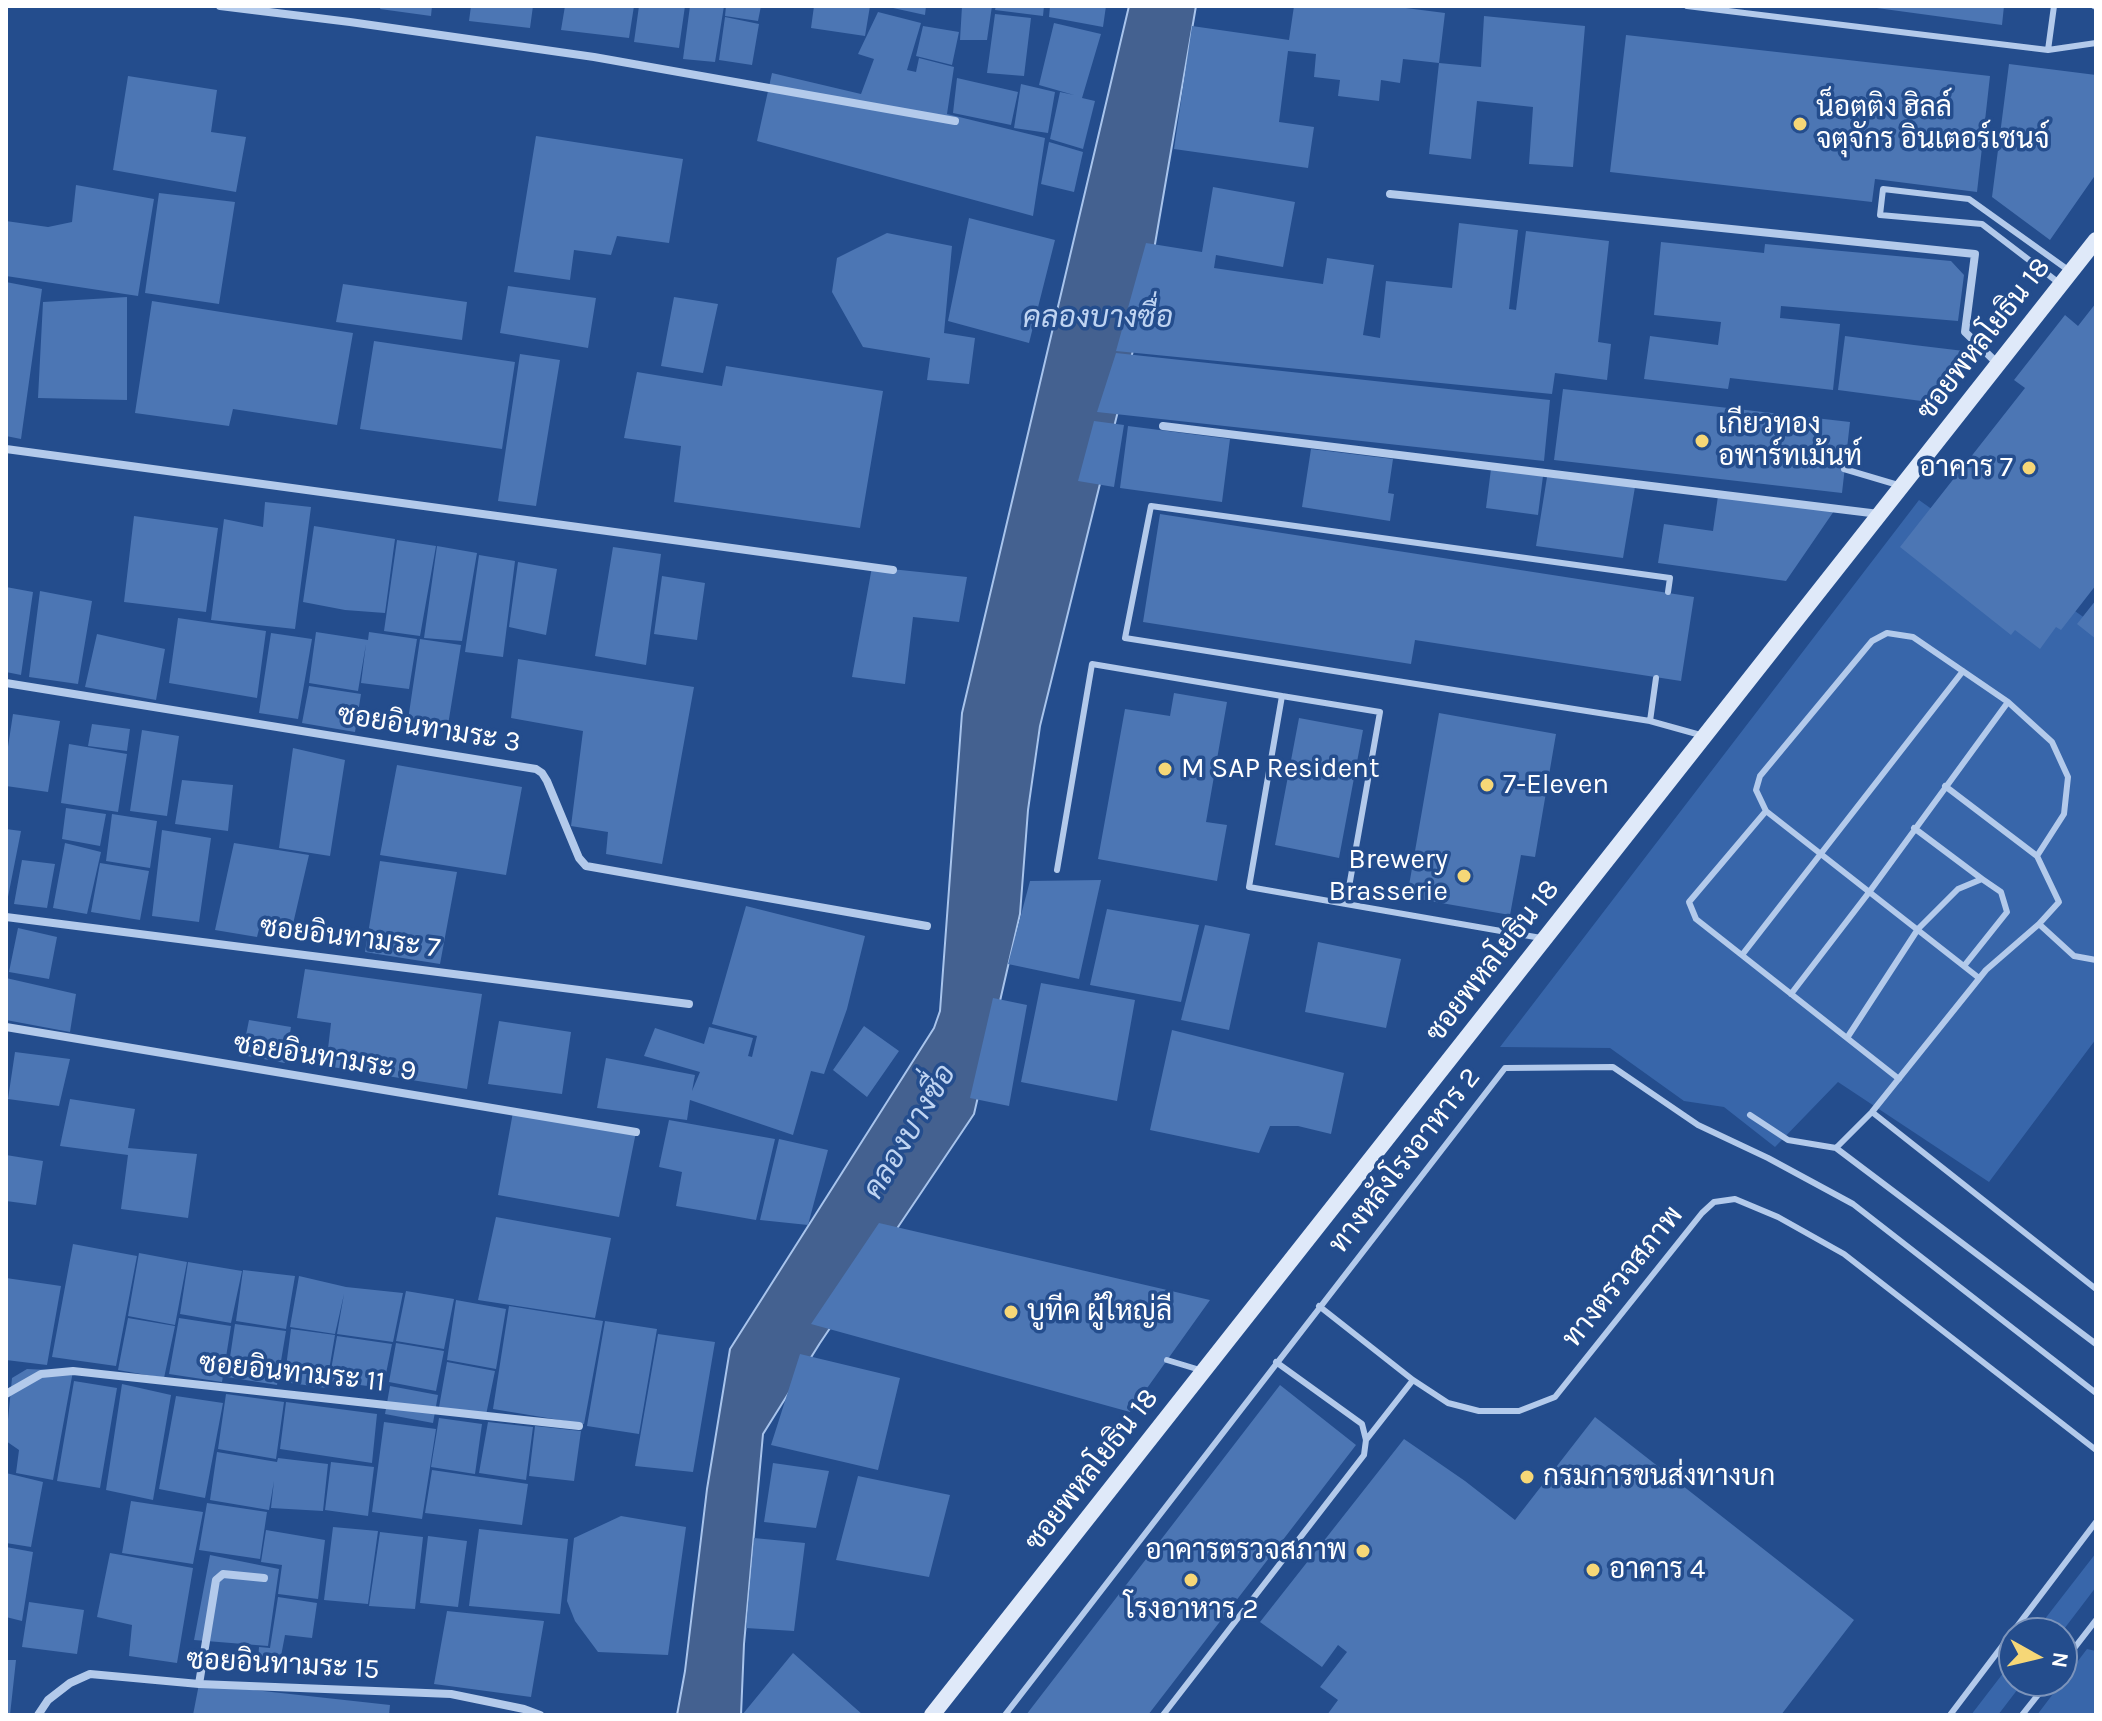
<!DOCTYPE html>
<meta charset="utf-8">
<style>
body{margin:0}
#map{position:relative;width:2102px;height:1721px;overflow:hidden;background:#244d8d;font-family:Karla,sans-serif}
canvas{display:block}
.frame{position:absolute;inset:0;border:8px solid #fff;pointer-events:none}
.north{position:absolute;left:1998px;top:1617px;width:80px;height:80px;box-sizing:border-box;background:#244d8d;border:2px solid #7c94bb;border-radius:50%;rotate:98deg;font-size:22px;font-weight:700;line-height:32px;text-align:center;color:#fff}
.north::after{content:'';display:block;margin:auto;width:28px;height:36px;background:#f6d777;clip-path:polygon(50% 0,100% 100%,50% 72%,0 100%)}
</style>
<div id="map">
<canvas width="2102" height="1721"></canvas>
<div class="frame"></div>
<div class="north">N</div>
</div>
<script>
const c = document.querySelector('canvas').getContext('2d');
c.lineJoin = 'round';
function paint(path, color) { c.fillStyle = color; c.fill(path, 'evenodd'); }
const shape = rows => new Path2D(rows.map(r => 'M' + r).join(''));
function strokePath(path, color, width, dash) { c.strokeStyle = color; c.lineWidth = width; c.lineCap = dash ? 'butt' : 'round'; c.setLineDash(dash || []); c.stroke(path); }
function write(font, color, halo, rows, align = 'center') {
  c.font = font + ' Karla,Sarabun,sans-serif'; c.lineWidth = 7; c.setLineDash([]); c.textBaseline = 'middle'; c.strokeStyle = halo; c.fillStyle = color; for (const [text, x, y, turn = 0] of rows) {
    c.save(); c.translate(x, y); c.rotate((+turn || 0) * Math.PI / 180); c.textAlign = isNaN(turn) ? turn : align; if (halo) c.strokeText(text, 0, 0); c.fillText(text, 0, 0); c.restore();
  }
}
paint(shape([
 [1919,500,2096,626,2096,1039,1989,1182,1838,1082,1775,1147,1724,1107,1684,1101,1610,1048,1500,1047],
 [2096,1553,2096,1587,2061,1633,2034,1633],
 [2087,1649,2096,1651,2096,1715,2037,1715],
 [2014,1659,2014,1681,2024,1681,1998,1715,1971,1715]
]), '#3866aa');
const water = shape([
 [1129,6,1196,6,1145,302,1040,726,1028,810,1020,914,974,1114,820,1343,763,1434,744,1644,741,1715,677,1715,685,1671,707,1489,730,1349,934,1028,940,1011,962,713,1129,6]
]);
paint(water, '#446190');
strokePath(water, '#a8c4ec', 2);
paint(shape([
 [381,6,432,6,431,16,380,9],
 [471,6,533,6,530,28,469,21],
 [565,6,634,6,629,38,561,30],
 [639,6,685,6,679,48,634,42],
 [690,6,724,6,715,62,683,59],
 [726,6,761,6,758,21,725,16],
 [814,6,870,6,865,36,811,28],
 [884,6,926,6,925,15],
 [962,6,992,6,987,40,960,40],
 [996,6,1044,6,1043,16,995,10],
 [1050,6,1106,6,1103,27,1049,17],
 [1294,6,1390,6,1445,13,1439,63,1403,59,1400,83,1381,80,1379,101,1338,96,1340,80,1314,77,1316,54,1288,51,1279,122,1314,127,1308,168,1174,149,1192,26,1289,40],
 [1862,6,2004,6,2002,25],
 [878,12,921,23,907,70,916,72,919,58,954,67,947,114,1045,138,1033,216,757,141,772,73,861,94,874,59,858,54],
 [995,14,1031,18,1024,76,987,73],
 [1484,16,1585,26,1573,167,1529,164,1533,107,1477,101,1471,159,1429,154,1439,63,1481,67],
 [725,17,759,24,752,65,719,60],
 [1054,23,1101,34,1082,98,1095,101,1083,149,1050,139,1060,92,1074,95,1039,85],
 [923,26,959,32,952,65,916,56],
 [1626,35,1990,76,1977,192,1875,179,1872,202,1610,172],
 [2009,64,2096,75,2096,174,2050,240,1992,197],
 [128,76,217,90,211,132,246,137,236,192,113,170],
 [957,78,1018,92,1011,125,953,113],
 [1021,84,1055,92,1048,133,1014,128],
 [536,136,683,159,669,243,617,236,611,255,574,250,570,280,514,272],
 [1049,142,1083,152,1074,192,1041,184],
 [76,185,154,199,138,296,6,276,6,221,48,227,72,222],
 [1213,187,1295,202,1283,267,1216,255,1214,268,1323,284,1327,258,1374,265,1363,335,1380,338,1386,281,1452,288,1459,223,1518,230,1509,309,1516,310,1526,231,1609,241,1598,342,1611,344,1607,380,1555,373,1552,394,1116,351,1146,243,1202,252],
 [159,193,235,202,219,304,145,293],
 [969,218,1055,240,1029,343,948,321],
 [887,233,952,246,944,333,975,338,969,384,927,380,930,358,863,347,832,292,837,258],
 [1661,242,1764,253,1765,244,1951,261,1964,275,1958,321,1781,306,1780,318,1840,324,1833,390,1730,378,1728,389,1644,379,1650,336,1718,345,1721,322,1654,315],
 [6,282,42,289,21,439,6,436],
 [343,284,467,302,462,340,336,322],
 [508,286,596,298,588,348,500,333],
 [127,297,127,400,38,398,43,302],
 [674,297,718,304,703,373,661,366],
 [152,301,353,333,337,425,233,409,229,426,135,413],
 [2096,303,2096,585,2061,630,2056,627,2040,649,2015,630,2011,635,1900,547,2025,388,2014,380,2065,315,2078,326],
 [1845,336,1914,345,1964,351,1929,402,1838,390],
 [374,341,515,362,502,449,360,429],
 [1116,353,1550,400,1544,461,1097,412],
 [520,354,560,360,536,506,498,501],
 [726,366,883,391,860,528,674,502,681,446,624,438,637,372,722,386],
 [1563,389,1850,422,1842,493,1554,460],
 [1094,421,1124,425,1114,487,1078,481],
 [1128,426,1230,439,1222,502,1120,488],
 [1311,449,1393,459,1388,493,1394,494,1390,521,1302,507],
 [1491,469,1543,476,1538,515,1486,508],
 [1547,477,1635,487,1623,558,1536,546],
 [1718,496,1834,511,1786,581,1658,563,1664,524,1713,531],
 [265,502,311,507,295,629,211,620,224,519,263,527],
 [1160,514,1694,597,1681,681,1415,640,1411,664,1143,622],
 [134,516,218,528,206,612,124,602],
 [314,526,395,539,385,613,345,610,303,602],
 [397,540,436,546,420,636,384,631],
 [437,546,477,553,462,641,424,638],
 [613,547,661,554,646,665,595,656],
 [479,555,515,561,503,657,465,652],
 [518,562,557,569,546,635,509,627],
 [872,567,967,577,959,622,913,617,905,684,852,677],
 [662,576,705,583,697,640,654,634],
 [6,587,33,592,21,675,6,672],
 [40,591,92,601,78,684,29,677],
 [2096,600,2096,639,2077,624],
 [178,618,266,631,257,698,169,683],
 [316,632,368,640,369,632,417,639,409,689,361,683,366,644,358,691,309,683],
 [271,633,312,639,298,719,259,713],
 [97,634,165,649,156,700,85,687],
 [420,639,461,645,448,725,408,720],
 [518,659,694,687,662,864,606,854,608,832,571,826,583,731,511,718],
 [309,686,361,694,355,732,302,723],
 [1174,693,1227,702,1206,822,1227,825,1217,881,1098,859,1125,709,1170,716],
 [1439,713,1556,734,1535,857,1521,855,1510,915,1407,897],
 [13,714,60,721,48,792,6,786,6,760],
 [1299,718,1363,730,1339,858,1275,845],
 [92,724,130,729,127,751,88,746],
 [142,730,179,736,167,816,130,811],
 [69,744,127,754,118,812,61,803],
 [293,748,345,760,330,856,279,848],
 [397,765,522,787,506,875,380,855],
 [182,780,233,785,228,831,175,824],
 [66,808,106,814,100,846,62,839],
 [112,814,157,821,150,868,106,861],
 [6,829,21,831,7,902,6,902],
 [162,830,211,838,199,922,152,916],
 [65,843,101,852,87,914,53,908],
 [234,843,309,855,293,924,262,917,257,937,215,930],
 [22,860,55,864,47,908,14,904],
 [380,861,457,872,440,964,365,952],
 [100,863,149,871,140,920,91,912],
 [1101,880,1079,979,1008,964,1030,881],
 [746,906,865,936,847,1009,824,1074,811,1071,793,1135,690,1100,687,1120,597,1108,606,1058,695,1075,692,1091,700,1072,644,1056,655,1028,704,1044,709,1027,753,1038,748,1056,752,1057,757,1036,712,1024],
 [1107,909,1199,925,1181,1002,1090,985],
 [1205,925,1250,934,1229,1030,1181,1020],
 [18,928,57,937,49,979,9,972],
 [1318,942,1401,959,1386,1028,1305,1012],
 [305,969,482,994,467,1089,326,1066,331,1023,297,1018],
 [6,978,76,994,70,1032,6,1020],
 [1041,983,1135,1000,1117,1101,1021,1082],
 [993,998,1027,1005,1009,1106,970,1098],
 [249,1020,291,1027,285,1063,242,1055],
 [499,1021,571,1032,562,1094,488,1084],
 [864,1026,899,1051,867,1097,833,1070],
 [1172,1030,1344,1073,1331,1134,1298,1126,1270,1126,1259,1153,1150,1130],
 [15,1052,70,1059,59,1106,8,1099],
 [70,1099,135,1109,128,1148,197,1154,188,1218,121,1209,128,1155,60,1146],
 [513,1112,636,1132,619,1217,498,1195],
 [669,1120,775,1139,756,1220,676,1206,682,1172,659,1167],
 [779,1139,828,1150,808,1225,760,1220],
 [6,1155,43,1161,36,1205,6,1201],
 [496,1217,611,1238,595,1318,478,1300],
 [879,1223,1210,1300,1130,1412,811,1324],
 [73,1244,137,1256,116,1366,52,1357],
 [139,1253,187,1262,175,1325,128,1316],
 [188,1262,242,1271,231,1323,180,1314],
 [243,1270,295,1276,286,1329,236,1321],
 [299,1276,346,1287,403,1293,393,1342,337,1334,344,1294,335,1334,290,1327],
 [6,1278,61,1286,47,1365,6,1360],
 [406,1291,454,1299,444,1349,396,1341],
 [456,1300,506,1309,496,1369,447,1360],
 [509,1306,603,1321,584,1424,493,1409],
 [128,1318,175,1326,164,1378,118,1370],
 [179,1318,231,1326,222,1382,169,1374],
 [605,1321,657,1329,639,1434,587,1426],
 [235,1324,286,1331,277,1385,227,1377],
 [291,1329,335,1335,326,1388,284,1382],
 [658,1334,715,1342,693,1472,635,1466],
 [337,1336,392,1344,383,1388,329,1381],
 [396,1343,444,1351,436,1391,389,1382],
 [800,1354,900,1378,878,1470,771,1445],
 [447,1362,495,1371,485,1420,438,1413],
 [27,1369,73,1371,53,1480,16,1473,19,1450,6,1441,12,1378],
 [74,1381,117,1388,100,1488,57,1481],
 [122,1384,171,1395,153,1500,106,1490],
 [1280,1385,1356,1445,1148,1715,1026,1715],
 [390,1386,438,1395,433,1423,385,1414],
 [226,1394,284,1402,276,1459,218,1449],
 [176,1396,223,1403,205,1498,159,1489],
 [286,1402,377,1414,372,1463,280,1449],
 [1595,1417,1854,1620,1781,1715,1327,1715,1338,1700,1320,1687,1347,1652,1338,1645,1322,1667,1260,1622,1404,1439,1465,1481,1515,1520],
 [439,1418,482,1424,475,1474,431,1467],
 [384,1422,436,1429,422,1519,372,1512],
 [488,1422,533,1427,526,1480,479,1473],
 [535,1426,581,1431,574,1481,529,1476],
 [217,1452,277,1462,278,1458,328,1464,323,1511,271,1508,274,1481,269,1510,210,1500],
 [331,1462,374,1467,368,1516,325,1510],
 [773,1463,829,1471,816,1528,764,1522],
 [432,1470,528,1484,522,1525,425,1513],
 [6,1473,43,1482,31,1547,6,1543],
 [858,1476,950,1495,929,1577,836,1560],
 [131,1501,203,1512,193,1564,122,1553],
 [207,1503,267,1512,260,1559,199,1550],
 [621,1516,686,1527,668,1655,598,1652,575,1621,567,1601,574,1538],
 [333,1527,378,1531,368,1604,324,1600],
 [479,1529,568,1539,560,1614,469,1606],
 [266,1530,325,1540,318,1599,278,1594,282,1565,261,1562],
 [380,1532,423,1537,415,1609,369,1606],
 [428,1536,467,1541,458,1607,420,1603],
 [754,1538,805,1543,794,1631,746,1628],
 [6,1547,33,1552,22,1621,6,1617],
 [110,1553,193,1568,177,1663,129,1656,132,1625,97,1617],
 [210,1555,279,1569,268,1646,194,1640],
 [278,1597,317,1603,312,1638,285,1635,278,1672,257,1672,259,1647,270,1648],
 [29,1602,84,1610,77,1654,22,1647],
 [447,1611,544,1621,531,1697,434,1684],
 [793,1653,863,1715,742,1715],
 [6,1660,16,1660,10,1715,6,1715],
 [199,1684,390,1705,389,1715,193,1715]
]), '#4c76b4');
strokePath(shape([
 [1687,6,2048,50,2096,43],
 [2094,6,2096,7],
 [2048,50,2054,6],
 [2059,283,1982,224,1880,215,1883,189,1969,199,2071,272],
 [1844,469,1898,485],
 [1668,592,1670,578,1151,506,1125,638,1650,721,1704,736],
 [1650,721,1656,678],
 [1766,811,1689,902,1696,919,1899,1079],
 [1914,828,1982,879],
 [1057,870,1092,664,1282,696],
 [1346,904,1380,712,1282,696,1249,887,1346,904,1541,938],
 [2039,924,2074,956,2096,960],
 [1742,955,1963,671],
 [1979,978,1766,811,1756,790,1760,776,1872,641,1887,633,1913,637,2008,702,2052,742,2068,777,2064,814,2037,856],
 [1791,994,1870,891,2008,702],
 [1847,1038,1918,929,1958,889,1982,879,2001,892,2007,912,1964,966],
 [1872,1112,2096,1289],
 [1750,1115,1788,1140,1836,1148,1872,1112,1986,970,2039,924,2059,902,2037,856,1945,786],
 [1836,1148,2096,1344],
 [1319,1306,1413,1380,1448,1403,1479,1411,1519,1411,1555,1397,1702,1213,1714,1202,1735,1199,1778,1217,1844,1254,2096,1450],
 [1167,1360,1200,1370],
 [1366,1440,1413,1380],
 [2062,1664,2096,1620],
 [1005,1715,1505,1068,1613,1067,1698,1125,1768,1158,1853,1204,2096,1393],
 [1163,1715,1364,1455,1366,1440,1362,1424,1276,1362],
 [1950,1715,2096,1522],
 [2022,1715,2049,1681]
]), '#b3caeb', 6);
strokePath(shape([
 [220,6,350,22,594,57,955,121],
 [1390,194,1975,254,1965,332,1998,364],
 [1163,426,1879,514],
 [6,449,893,570],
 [6,683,536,769,542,773,547,781,579,858,586,866,927,926],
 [6,917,689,1004],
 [6,1027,636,1132],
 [6,1394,41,1374,73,1371,579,1426],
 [199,1684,216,1580,223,1574,264,1578],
 [38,1715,48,1700,70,1683,90,1674,199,1684,451,1694,524,1709,540,1715]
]), '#b3caeb', 8);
strokePath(shape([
 [932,1715,2096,240]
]), '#dfe9f9', 16);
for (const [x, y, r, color] of [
 [1800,124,8,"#f6d777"],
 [1702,441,8,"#f6d777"],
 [2029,468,8,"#f6d777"],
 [1165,769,8,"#f6d777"],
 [1487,785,8,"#f6d777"],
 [1464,876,8,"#f6d777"],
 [1011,1312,8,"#f6d777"],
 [1527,1477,8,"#f6d777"],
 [1363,1551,8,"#f6d777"],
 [1593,1570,8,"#f6d777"],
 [1191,1580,8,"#f6d777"]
]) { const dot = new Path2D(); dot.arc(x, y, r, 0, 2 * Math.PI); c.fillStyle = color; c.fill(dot); strokePath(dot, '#244d8d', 3); }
write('28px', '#fff', '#244d8d', [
 ["น็อตติง ฮิลล์",1816,108],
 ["จตุจักร อินเตอร์เชนจ์",1816,140],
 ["เกียวทอง",1718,425],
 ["อพาร์ทเม้นท์",1718,457],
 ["อาคาร 7",2013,468,"right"],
 ["M SAP Resident",1181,769],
 ["7-Eleven",1503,785],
 ["Brewery",1448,860,"right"],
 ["Brasserie",1448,892,"right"],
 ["บูทีค ผู้ใหญ่ลี",1027,1312],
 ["กรมการขนส่งทางบก",1543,1477],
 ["อาคารตรวจสภาพ",1347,1551,"right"],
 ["อาคาร 4",1609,1570],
 ["โรงอาหาร 2",1191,1610,"center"]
], 'left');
write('28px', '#fff', '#244d8d', [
 ["ซอยพหลโยธิน 18",1984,339,-52],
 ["ซอยอินทามระ 3",429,729,9],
 ["ซอยอินทามระ 7",350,938,7],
 ["ซอยพหลโยธิน 18",1493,961,-52],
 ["ซอยอินทามระ 9",325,1058,9],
 ["ทางหลังโรงอาหาร 2",1405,1161,-52],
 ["ทางตรวจสภาพ",1623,1277,-51],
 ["ซอยอินทามระ 11",292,1373,6],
 ["ซอยพหลโยธิน 18",1092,1470,-52],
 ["ซอยอินทามระ 15",283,1665,3]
]);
write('italic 30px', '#bfd4f2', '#244d8d', [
 ["คลองบางซื่อ",1098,318],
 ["คลองบางซื่อ",910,1132,-59]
]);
</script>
